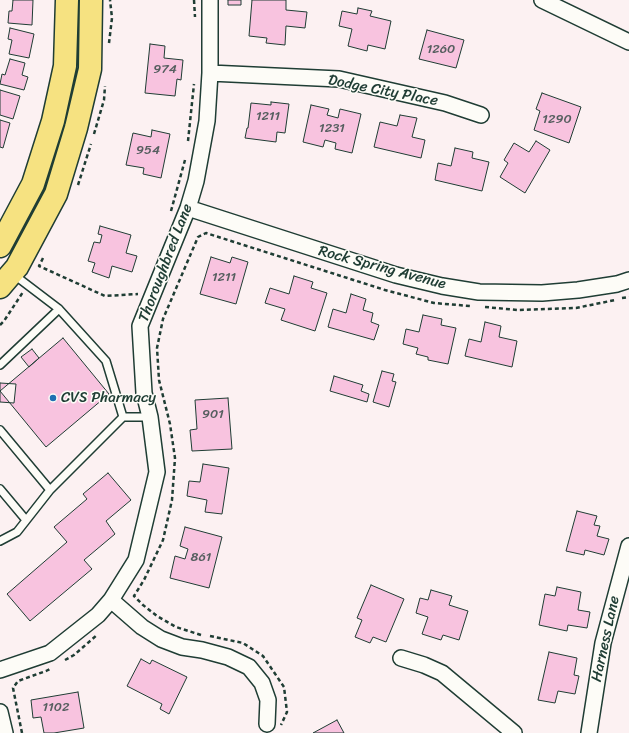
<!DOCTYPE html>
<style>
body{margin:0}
canvas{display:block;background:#fcf1f2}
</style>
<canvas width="629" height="733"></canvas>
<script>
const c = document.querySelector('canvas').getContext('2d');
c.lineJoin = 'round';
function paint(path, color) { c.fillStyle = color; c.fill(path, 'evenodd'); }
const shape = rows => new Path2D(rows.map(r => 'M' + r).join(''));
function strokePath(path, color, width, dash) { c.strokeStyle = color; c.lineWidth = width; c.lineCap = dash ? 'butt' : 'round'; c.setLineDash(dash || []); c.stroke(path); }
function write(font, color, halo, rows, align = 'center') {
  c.font = font + ' Sriracha,sans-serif'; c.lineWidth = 3; c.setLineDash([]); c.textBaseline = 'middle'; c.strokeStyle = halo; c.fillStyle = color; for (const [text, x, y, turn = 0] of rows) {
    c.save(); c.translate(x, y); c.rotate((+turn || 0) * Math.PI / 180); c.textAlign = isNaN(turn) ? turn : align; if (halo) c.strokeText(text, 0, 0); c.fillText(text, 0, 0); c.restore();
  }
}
const building = shape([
 [13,0,33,0,32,25,8,23,9,11,12,11,13,0],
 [228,0,241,0,241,5,228,5,228,0],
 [252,0,286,0,286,10,307,12,305,28,286,26,285,45,266,43,267,38,249,36,252,0],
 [358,8,372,11,370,16,391,21,385,49,368,45,367,51,348,46,352,29,339,26,342,11,357,14,358,8],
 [10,28,34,34,29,58,9,54,12,40,8,39,10,28],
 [427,30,464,40,456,68,419,59,427,30],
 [150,44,165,46,164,58,183,60,181,80,177,79,175,96,145,93,150,44],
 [10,59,25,63,22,75,28,77,24,90,0,84,2,74,5,75,10,59],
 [0,90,20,96,13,119,0,115,0,90],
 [542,93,581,107,569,143,534,130,540,111,536,109,542,93],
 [271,102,289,104,285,133,277,132,276,142,245,138,247,128,248,128,251,103,271,105,271,102],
 [311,105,329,109,327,115,338,118,340,109,361,114,352,153,335,149,336,143,325,140,323,147,303,142,311,105],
 [400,115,417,118,412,137,425,140,421,158,374,147,380,122,397,126,400,115],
 [0,120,10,123,3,148,0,147,0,120],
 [152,130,170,134,161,178,143,174,144,168,126,165,133,133,151,137,152,130],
 [536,141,550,150,525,193,500,177,508,163,504,160,514,143,529,152,536,141],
 [455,148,473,152,472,158,489,162,482,191,435,180,438,163,451,166,455,148],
 [100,226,131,235,126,253,137,256,132,272,112,266,109,278,92,272,95,263,88,261,94,242,100,243,102,235,98,234,100,226],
 [211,257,230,263,232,257,248,262,236,304,200,294,211,257],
 [294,276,313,282,311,288,327,293,315,331,281,320,285,309,265,303,270,288,289,294,294,276],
 [351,294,366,299,363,310,373,313,371,322,379,325,374,340,328,327,333,309,346,313,351,294],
 [423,315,442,319,441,325,456,328,448,364,428,360,428,357,416,354,418,348,403,344,406,329,419,332,423,315],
 [485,322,501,326,499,337,517,341,512,367,465,356,469,339,481,342,485,322],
 [63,338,109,394,46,447,0,391,63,338],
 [32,349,39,358,29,367,21,357,32,349],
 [382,371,394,374,392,381,396,382,389,407,373,402,382,371],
 [334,376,363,385,361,391,369,394,367,402,330,391,334,376],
 [0,383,16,384,14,403,0,402,0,383],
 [228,398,232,449,192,451,190,430,197,429,195,400,228,398],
 [203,464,229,468,222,514,205,512,207,500,187,496,189,481,200,482,203,464],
 [108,473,131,500,106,521,115,534,84,560,92,569,30,621,7,594,67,542,54,527,87,499,83,494,108,473],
 [577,511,597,516,594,525,600,526,597,536,609,539,604,555,585,550,584,555,566,551,577,511],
 [185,527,222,537,209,588,170,578,175,556,185,559,188,549,180,546,185,527],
 [371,585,404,599,386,642,373,637,370,643,355,637,362,620,357,618,371,585],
 [557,587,581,592,578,610,590,612,587,628,568,625,567,631,539,625,545,594,555,596,557,587],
 [431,590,452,596,449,605,468,611,459,640,443,635,441,640,422,634,428,617,416,613,420,598,428,600,431,590],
 [549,652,577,658,574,675,579,676,575,694,558,691,555,703,538,700,549,652],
 [141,659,150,664,152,660,187,677,169,714,160,709,162,704,127,686,141,659],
 [78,692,84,728,54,733,44,733,41,717,33,718,31,700,78,692],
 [337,720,344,733,313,733,337,720]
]);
paint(building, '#f8c3df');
strokePath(building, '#1f3d34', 1);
const service = shape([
 [13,274,59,309],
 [0,365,59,309,106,361,123,417],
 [0,430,50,490],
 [0,489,26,520],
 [0,541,17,532,50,490,123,417,150,417]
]);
const minor = shape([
 [542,0,629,42],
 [210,73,339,79,445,103,481,115],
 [188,208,396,275,442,286,479,292,542,293,578,290,617,284,629,280],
 [111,600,142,627,161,639,182,647,202,650,228,657,249,667,262,683,268,700,267,724],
 [401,658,424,665,442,673,514,733],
 [0,670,50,653,98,615,111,600,136,560,157,472,150,417,144,393,140,326,188,208,196,181,207,121,210,73,210,0],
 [0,712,5,733],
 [589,733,603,643,629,546]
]);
const primary = shape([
 [0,246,33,184,53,121,65,66,67,0],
 [0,287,17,267,56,194,76,128,90,69,91,0]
]);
strokePath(service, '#1f3d34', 10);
strokePath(minor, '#1f3d34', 18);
strokePath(primary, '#1f3d34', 25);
strokePath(shape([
 [194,0,195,17],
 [109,43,112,18,110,0],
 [94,134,104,100,105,86],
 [188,141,194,84],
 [78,185,91,144],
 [171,211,185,160],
 [43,258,39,266,105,296,138,294],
 [622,298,629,297],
 [485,307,518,310,576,308,615,300],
 [0,325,4,321,23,292],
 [201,635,176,627,157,616,143,605,134,596,144,580,163,540,172,500,175,458,170,424,159,380,157,348,163,319,198,237,206,233,385,290,434,303,470,306],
 [210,636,243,643,263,656,284,687,287,712,281,725],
 [65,660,74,655,97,635],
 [22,733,13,688,18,681,46,671,52,668]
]), '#1f3d34', 2.5, [4, 3]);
strokePath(service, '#fdfcf7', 7);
strokePath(minor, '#fdfcf7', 15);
strokePath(primary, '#f6e281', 22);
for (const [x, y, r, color] of [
 [53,398,4,"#1f6fb2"]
]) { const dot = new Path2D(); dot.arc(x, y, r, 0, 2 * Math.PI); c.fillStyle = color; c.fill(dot); strokePath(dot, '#fdfcf7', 1.5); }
write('13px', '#555e5f', null, [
 ["1260",441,50],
 ["974",165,70],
 ["1211",268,117],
 ["1290",557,120],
 ["1231",332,129],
 ["954",148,151],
 ["1211",224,278],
 ["901",213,415],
 ["861",201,558],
 ["1102",56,708]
]);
write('15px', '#1f3d34', '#fdfcf7', [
 ["Dodge City Place",383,91,11],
 ["Thoroughbred Lane",166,263,-69],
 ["Rock Spring Avenue",382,268,15],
 ["Harness Lane",606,639,-78]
]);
write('15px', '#1f3d34', '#fdfcf7', [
 ["CVS Pharmacy",61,398]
], 'left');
</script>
